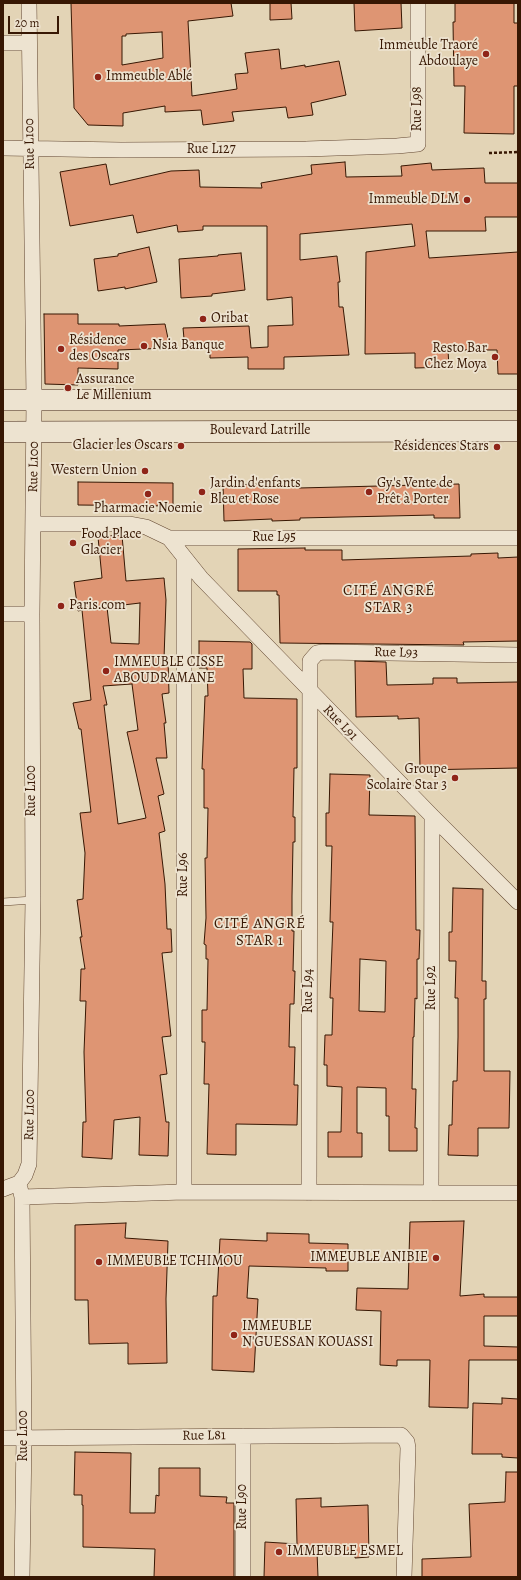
<!DOCTYPE html>
<meta charset="utf-8">
<style>
body{margin:0}
#map{position:relative;width:521px;height:1580px;overflow:hidden;background:#e3d4b6;font-family:Alegreya,serif}
canvas{display:block}
.frame{position:absolute;inset:0;border:4px solid #371703;pointer-events:none}
.scale{position:absolute;left:8px;top:16px;width:51px;height:18px;box-sizing:border-box;border:2px solid #371703;border-top:0;padding-left:5px;font-size:12px;line-height:14px;white-space:nowrap;color:#371703;-webkit-text-stroke:3px #ede3d0;paint-order:stroke}
</style>
<div id="map">
<canvas width="521" height="1580"></canvas>
<div class="frame"></div>
<div class="scale">20 m</div>
</div>
<script>
const c = document.querySelector('canvas').getContext('2d');
c.lineJoin = 'round';
function paint(path, color) { c.fillStyle = color; c.fill(path, 'evenodd'); }
const shape = rows => new Path2D(rows.map(r => 'M' + r).join(''));
function strokePath(path, color, width, dash) { c.strokeStyle = color; c.lineWidth = width; c.lineCap = dash ? 'butt' : 'round'; c.setLineDash(dash || []); c.stroke(path); }
function write(font, color, halo, rows, align = 'center') {
  c.font = font + ' Alegreya,serif'; c.lineWidth = 3.5; c.setLineDash([]); c.textBaseline = 'middle'; c.strokeStyle = halo; c.fillStyle = color; for (const [text, x, y, turn = 0] of rows) {
    c.save(); c.translate(x, y); c.rotate((+turn || 0) * Math.PI / 180); c.textAlign = isNaN(turn) ? turn : align; if (halo) c.strokeText(text, 0, 0); c.fillText(text, 0, 0); c.restore();
  }
}
const building = shape([
 [71,3,231,3,233,16,188,21,192,96,237,89,235,74,248,73,245,53,279,49,281,69,305,65,305,67,339,61,346,95,311,103,313,115,288,118,286,107,232,112,234,121,203,125,201,110,165,112,165,106,123,113,123,126,88,125,74,108,71,3],
 [162,32,163,58,122,65,122,36,126,36,126,34,162,32],
 [270,3,291,3,292,19,270,20,270,3],
 [354,3,401,3,402,28,355,31,354,3],
 [455,3,514,3,514,23,518,23,518,86,514,86,514,134,464,133,465,86,454,86,453,22,455,22,455,3],
 [345,162,346,177,402,176,401,166,431,163,432,170,484,168,485,183,518,183,518,217,485,217,486,231,426,231,429,258,518,252,518,374,498,374,497,350,448,350,449,367,415,368,415,353,365,354,366,252,415,246,412,224,300,234,300,260,337,256,340,282,338,282,339,307,343,307,349,355,284,357,284,369,248,369,248,357,210,358,210,346,185,349,183,328,249,326,251,348,268,347,268,326,293,325,292,297,267,300,267,226,203,226,203,230,178,232,177,225,137,233,133,215,70,226,60,172,106,164,110,185,171,171,199,170,200,187,262,188,261,183,312,174,311,165,345,162],
 [149,247,157,282,125,289,125,287,98,291,94,259,118,256,118,254,149,247],
 [241,253,245,290,212,294,212,296,181,298,179,259,218,256,218,255,241,253],
 [44,314,78,314,78,324,119,324,119,326,165,324,170,348,118,350,118,369,78,368,78,385,45,384,44,314],
 [78,482,173,483,173,506,78,505,78,482],
 [263,484,263,488,299,486,299,488,459,484,460,518,434,518,434,515,300,518,300,520,272,521,272,519,224,521,223,485,263,484],
 [122,535,126,581,164,578,166,600,164,659,168,659,169,693,162,694,166,723,164,723,167,758,156,758,164,794,158,796,165,831,159,833,165,884,167,929,171,929,172,952,162,953,171,1036,162,1037,167,1074,160,1075,166,1122,169,1122,168,1156,139,1155,140,1117,114,1120,112,1159,82,1157,83,1122,86,1122,84,1052,86,1001,80,1001,81,969,85,969,80,937,82,937,77,900,83,899,85,853,80,813,91,812,81,729,79,729,73,703,91,700,82,610,78,611,74,582,102,578,98,537,122,535],
 [140,603,139,644,111,643,107,607,140,603],
 [132,684,138,730,127,732,146,818,118,824,104,705,107,705,103,686,132,684],
 [305,548,305,550,342,550,342,560,471,556,471,554,498,553,498,558,518,557,518,641,463,642,464,645,280,643,279,595,277,595,277,591,238,591,238,549,305,548],
 [199,641,250,642,252,644,252,669,243,669,244,698,297,699,297,768,294,768,293,817,295,817,295,842,293,842,292,896,292,931,294,931,293,971,295,971,294,1004,290,1004,289,1047,295,1047,294,1085,298,1085,297,1125,236,1124,236,1155,207,1154,209,1084,204,1084,205,1042,202,1042,202,1010,207,1010,208,959,206,959,206,945,204,944,206,918,205,858,207,858,208,808,204,808,204,769,202,769,205,696,208,696,207,668,199,668,199,641],
 [355,661,386,662,387,685,433,684,433,678,457,678,457,683,518,682,518,768,420,770,419,718,398,719,398,716,356,717,355,661],
 [330,774,370,775,369,815,415,816,416,930,420,930,419,959,417,959,417,999,415,998,414,1037,413,1037,412,1089,416,1089,415,1128,417,1128,417,1151,389,1151,389,1116,386,1116,386,1088,357,1087,357,1133,362,1133,362,1157,328,1157,328,1132,341,1132,342,1087,327,1086,327,1065,324,1065,325,1035,332,1035,333,998,330,998,333,922,330,922,332,846,326,846,326,813,329,813,330,774],
 [360,959,386,961,385,1012,359,1011,360,959],
 [453,888,483,889,482,981,486,981,486,999,484,999,484,1071,510,1071,509,1128,478,1128,478,1156,448,1155,449,1125,452,1125,453,1081,457,1081,458,1037,458,998,455,998,456,961,449,961,449,932,452,932,453,888],
 [464,1221,460,1296,484,1294,484,1297,518,1297,518,1316,484,1316,484,1346,518,1347,518,1360,469,1360,468,1408,429,1407,430,1360,397,1360,397,1366,380,1365,381,1311,356,1310,357,1288,408,1289,410,1222,464,1221],
 [126,1223,125,1238,168,1241,166,1299,167,1363,128,1364,128,1343,89,1344,88,1300,75,1300,75,1225,126,1223],
 [267,1233,309,1234,309,1243,348,1244,348,1271,326,1271,326,1268,249,1266,247,1298,258,1299,254,1372,212,1370,213,1296,217,1296,220,1239,267,1241,267,1233],
 [502,1398,518,1399,518,1458,502,1457,502,1454,472,1454,473,1403,502,1404,502,1398],
 [75,1452,131,1453,130,1513,155,1513,156,1495,159,1496,159,1468,200,1468,200,1496,227,1497,226,1503,234,1503,234,1577,154,1577,155,1549,83,1547,83,1505,82,1505,82,1495,74,1495,75,1452],
 [506,1472,518,1472,518,1577,422,1577,422,1559,471,1557,469,1504,505,1502,506,1472],
 [321,1498,321,1507,368,1505,369,1557,355,1558,355,1550,317,1552,318,1577,264,1577,265,1542,297,1544,296,1499,321,1498]
]);
paint(building, '#de9573');
strokePath(building, '#371703', 1);
const lane = shape([
 [3,902,33,900]
]);
const street = shape([
 [3,43,29,43],
 [3,148,121,150,306,149,397,146,418,144,418,3],
 [33,524,130,524,146,527,169,538,518,538],
 [169,538,201,578,432,816,518,902],
 [3,614,32,614],
 [20,1188,22,1197,24,1438,22,1577],
 [3,1189,19,1183,25,1175,29,1164,33,900,32,614,34,400,29,3],
 [184,1192,184,558],
 [309,1193,310,661,317,653,323,652,518,655],
 [431,1193,432,816],
 [22,1197,184,1192,518,1193],
 [3,1438,401,1435,407,1442,408,1448,404,1577],
 [243,1577,243,1436]
]);
const secondary = shape([
 [3,400,518,400],
 [3,432,518,431]
]);
strokePath(lane, '#624630', 8);
strokePath(street, '#624630', 16);
strokePath(secondary, '#371703', 22);
strokePath(shape([
 [489,153,518,152]
]), '#371703', 2.5, [3, 2]);
strokePath(lane, '#ede3d0', 7);
strokePath(street, '#ede3d0', 15);
strokePath(secondary, '#ede3d0', 21);
for (const [x, y, r, color] of [
 [486,54,4,"#8f2418"],
 [98,77,4,"#8f2418"],
 [467,200,4,"#8f2418"],
 [203,319,4,"#8f2418"],
 [144,346,4,"#8f2418"],
 [61,349,4,"#8f2418"],
 [495,357,4,"#8f2418"],
 [68,388,4,"#8f2418"],
 [181,446,4,"#8f2418"],
 [497,447,4,"#8f2418"],
 [145,471,4,"#8f2418"],
 [202,492,4,"#8f2418"],
 [369,492,4,"#8f2418"],
 [148,494,4,"#8f2418"],
 [73,543,4,"#8f2418"],
 [61,606,4,"#8f2418"],
 [106,671,4,"#8f2418"],
 [455,778,4,"#8f2418"],
 [436,1258,4,"#8f2418"],
 [99,1262,4,"#8f2418"],
 [234,1335,4,"#8f2418"],
 [279,1552,4,"#8f2418"]
]) { const dot = new Path2D(); dot.arc(x, y, r, 0, 2 * Math.PI); c.fillStyle = color; c.fill(dot); strokePath(dot, '#ede3d0', 1.5); }
write('14px', '#371703', '#ede3d0', [
 ["Immeuble Traoré",478,46,"right"],
 ["Abdoulaye",478,62,"right"],
 ["Immeuble Ablé",106,77],
 ["Immeuble DLM",459,200,"right"],
 ["Oribat",211,319],
 ["Résidence",69,341],
 ["des Oscars",69,357],
 ["Nsia Banque",152,346],
 ["Resto Bar",487,349,"right"],
 ["Chez Moya",487,365,"right"],
 ["Assurance",76,380],
 ["Le Millenium",76,396],
 ["Glacier les Oscars",173,446,"right"],
 ["Résidences Stars",489,447,"right"],
 ["Western Union",137,471,"right"],
 ["Jardin d'enfants",210,484],
 ["Bleu et Rose",210,500],
 ["Gy's Vente de",377,484],
 ["Prêt à Porter",377,500],
 ["Pharmacie Noemie",148,509,"center"],
 ["Food Place",81,535],
 ["Glacier",81,551],
 ["Paris.com",69,606],
 ["IMMEUBLE CISSE",114,663],
 ["ABOUDRAMANE",114,679],
 ["Groupe",447,770,"right"],
 ["Scolaire Star 3",447,786,"right"],
 ["IMMEUBLE ANIBIE",428,1258,"right"],
 ["IMMEUBLE TCHIMOU",107,1262],
 ["IMMEUBLE",242,1327],
 ["N'GUESSAN KOUASSI",242,1343],
 ["IMMEUBLE ESMEL",287,1552]
], 'left');
write('14px', '#371703', '#ede3d0', [
 ["Rue L98",418,109,-90],
 ["Rue L100",30,144,-91],
 ["Rue L127",211,150],
 ["Boulevard Latrille",260,431],
 ["Rue L100",34,467,-89],
 ["Rue L95",274,538],
 ["Rue L93",396,653,1],
 ["Rue L91",340,723,46],
 ["Rue L100",32,791,-90],
 ["Rue L96",184,875,-90],
 ["Rue L92",432,988,-90],
 ["Rue L94",309,991,-90],
 ["Rue L100",30,1115,-89],
 ["Rue L100",24,1436,-90],
 ["Rue L81",204,1436,-1],
 ["Rue L90",243,1507,-90]
]);
c.letterSpacing = '1px';
write('15px', '#371703', '#ede3d0', [
 ["CITÉ ANGRÉ",389,591],
 ["STAR 3",389,608],
 ["CITÉ ANGRÉ",260,924],
 ["STAR 1",260,941]
]);
c.letterSpacing = '0px';
</script>
